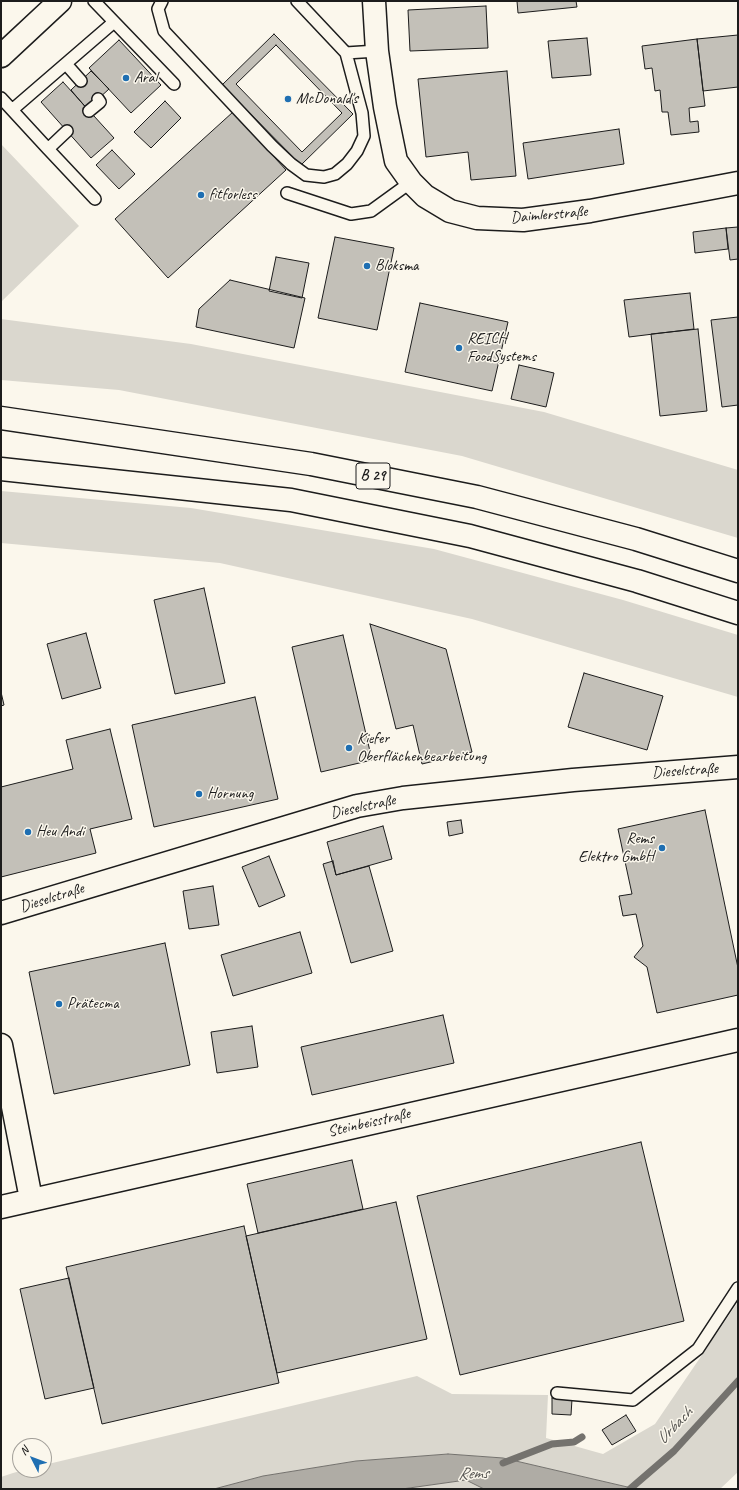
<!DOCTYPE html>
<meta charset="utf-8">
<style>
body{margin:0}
#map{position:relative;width:739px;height:1490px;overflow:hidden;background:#fbf7ec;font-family:Caveat,sans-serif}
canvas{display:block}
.frame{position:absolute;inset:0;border:2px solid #1c1c1c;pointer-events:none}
.north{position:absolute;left:12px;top:1438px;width:40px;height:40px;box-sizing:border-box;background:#fbf7ec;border:1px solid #a29f99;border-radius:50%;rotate:312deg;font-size:11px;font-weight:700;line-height:16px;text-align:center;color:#1c1c1c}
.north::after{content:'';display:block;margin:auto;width:14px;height:18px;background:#1f6fb2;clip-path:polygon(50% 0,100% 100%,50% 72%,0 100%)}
</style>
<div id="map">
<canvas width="739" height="1490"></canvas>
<div class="frame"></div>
<div class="north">N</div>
</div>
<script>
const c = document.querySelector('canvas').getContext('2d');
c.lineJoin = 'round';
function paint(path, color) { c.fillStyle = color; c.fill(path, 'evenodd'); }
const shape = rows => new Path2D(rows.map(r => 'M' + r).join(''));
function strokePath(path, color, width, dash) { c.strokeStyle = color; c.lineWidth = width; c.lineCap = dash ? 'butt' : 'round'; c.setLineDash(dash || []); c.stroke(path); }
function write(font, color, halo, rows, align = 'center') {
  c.font = font + ' Caveat,sans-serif'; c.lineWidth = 3; c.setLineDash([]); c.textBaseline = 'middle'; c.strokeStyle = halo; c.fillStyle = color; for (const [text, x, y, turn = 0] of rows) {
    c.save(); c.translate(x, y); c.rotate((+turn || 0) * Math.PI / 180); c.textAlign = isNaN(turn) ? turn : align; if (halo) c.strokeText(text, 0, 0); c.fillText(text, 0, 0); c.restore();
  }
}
paint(shape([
 [1,144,79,226,1,302],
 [1,319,191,344,544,412,738,470,738,538,462,456,119,390,1,380],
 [1,491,191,508,434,549,623,600,738,635,738,697,472,619,220,563,1,543],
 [738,1302,738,1472,720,1489,636,1489,503,1458,448,1454,356,1461,263,1476,214,1489,1,1489,1,1477,13,1473,24,1470,44,1470,44,1465,417,1376,452,1394,548,1395,546,1438,603,1454,655,1424],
 [466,1480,484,1489,402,1489]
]), '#dad7ce');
const water = shape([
 [448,1454,503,1458,636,1489,484,1489,466,1480,402,1489,214,1489,263,1476,356,1461,448,1454]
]);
paint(water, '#afaca5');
strokePath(water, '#74726e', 1);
strokePath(shape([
 [503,1463,552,1444,574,1442,582,1437],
 [630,1489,674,1451,738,1381]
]), '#74726e', 7);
const building = shape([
 [517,1,576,1,577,7,518,13,517,1],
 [486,6,488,48,410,51,408,10,486,6],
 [274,34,353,114,301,165,222,85,274,34],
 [738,35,738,87,703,91,697,39,738,35],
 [587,38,591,75,552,78,548,41,587,38],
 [697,39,705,106,689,108,690,122,698,121,699,132,671,135,668,112,662,112,660,90,655,91,652,68,645,69,642,46,697,39],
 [119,40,161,85,131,113,89,68,119,40],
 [276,45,342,113,302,152,236,84,276,45],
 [91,71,109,89,87,109,71,90,91,71],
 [507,71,516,176,471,180,468,152,426,157,418,79,507,71],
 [63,82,114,138,91,158,41,102,63,82],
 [165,101,181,118,151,148,134,132,165,101],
 [233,112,286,170,168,278,115,219,233,112],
 [619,129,624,164,528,179,523,143,619,129],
 [112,150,135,174,119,189,96,165,112,150],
 [738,227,738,259,730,260,726,228,738,227],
 [726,228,728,249,695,253,693,232,726,228],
 [335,237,394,248,377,330,318,318,335,237],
 [276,257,309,263,302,298,269,291,276,257],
 [230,280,305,298,294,348,196,327,199,309,230,280],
 [690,293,694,329,629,337,624,300,690,293],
 [420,303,508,322,492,391,405,372,420,303],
 [738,317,738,405,722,407,711,320,738,317],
 [698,329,707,411,660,416,651,334,698,329],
 [519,365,554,373,546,407,511,399,519,365],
 [204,588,225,683,175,694,154,600,204,588],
 [370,624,446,649,472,752,422,764,413,725,396,729,370,624],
 [86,633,101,688,62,699,47,644,86,633],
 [343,635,372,760,321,772,292,647,343,635],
 [584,673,663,696,647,750,568,727,584,673],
 [1,692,4,705,1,706,1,692],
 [255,697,278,799,154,827,132,725,255,697],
 [110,729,132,819,90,829,96,853,1,877,1,787,73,769,66,740,110,729],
 [705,810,738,968,738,995,657,1013,647,967,634,957,643,946,636,914,623,916,619,896,632,894,618,829,705,810],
 [461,820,463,833,449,836,447,822,461,820],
 [383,826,392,859,336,875,327,842,383,826],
 [269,856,285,896,259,907,242,867,269,856],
 [333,861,336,875,369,866,393,951,351,963,323,864,333,861],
 [213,886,219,925,189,929,183,891,213,886],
 [300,932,312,973,233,996,221,955,300,932],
 [165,943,190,1065,54,1094,29,972,165,943],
 [443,1015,454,1063,312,1095,301,1047,443,1015],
 [252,1026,258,1067,217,1073,211,1032,252,1026],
 [641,1142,684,1321,460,1375,417,1196,641,1142],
 [352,1160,363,1209,258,1233,247,1184,352,1160],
 [396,1202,427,1339,277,1373,246,1236,396,1202],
 [244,1226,279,1383,102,1424,66,1267,244,1226],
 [69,1278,94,1388,45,1399,20,1289,69,1278],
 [552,1398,572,1399,571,1415,552,1414,552,1398],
 [626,1415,636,1431,612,1445,602,1430,626,1415]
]);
paint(building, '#c3c0b8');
strokePath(building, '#1c1c1c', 1);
const service = shape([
 [94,1,174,84],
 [162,1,158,9,164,31,272,146,291,164,306,175,324,177,335,174,347,164,357,151,364,136,362,113,346,53],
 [297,1,346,53,377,51],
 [66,64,81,81],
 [1,98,48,149,67,131],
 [12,110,114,22],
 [89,111,100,102,98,99],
 [48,149,95,199],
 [287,193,351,214,371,211,411,182],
 [557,1393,633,1400,698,1349,738,1288]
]);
const minor = shape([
 [374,1,377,51,385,107,396,161,411,182,425,196,450,211,477,218,523,220,590,211,738,183],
 [1,913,357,806,403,798,573,780,738,767],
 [1,1045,31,1199],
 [1,1207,738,1040]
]);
const tertiary = shape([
 [1,56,60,1]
]);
const trunk = shape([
 [1,418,311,464,477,497,636,539,738,571],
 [1,469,291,500,470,536,637,581,738,613]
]);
strokePath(service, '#1c1c1c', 14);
strokePath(minor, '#1c1c1c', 25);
strokePath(tertiary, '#1c1c1c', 25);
strokePath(trunk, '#1c1c1c', 25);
strokePath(service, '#fbf7ec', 11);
strokePath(minor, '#fbf7ec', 22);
strokePath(tertiary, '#fbf7ec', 22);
strokePath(trunk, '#fbf7ec', 22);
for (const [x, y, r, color] of [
 [126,78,4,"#1f6fb2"],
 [288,99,4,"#1f6fb2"],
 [201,195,4,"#1f6fb2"],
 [367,266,4,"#1f6fb2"],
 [459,348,4,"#1f6fb2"],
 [349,748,4,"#1f6fb2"],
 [199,794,4,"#1f6fb2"],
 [28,832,4,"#1f6fb2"],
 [662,848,4,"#1f6fb2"],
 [59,1004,4,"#1f6fb2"]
]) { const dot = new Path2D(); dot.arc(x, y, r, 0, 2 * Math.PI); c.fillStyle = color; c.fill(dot); strokePath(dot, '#fbf7ec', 1.5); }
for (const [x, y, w] of [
 [373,476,34]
]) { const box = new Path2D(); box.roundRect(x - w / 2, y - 13, w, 26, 3); c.fillStyle = '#fbf7ec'; c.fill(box); strokePath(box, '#1c1c1c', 1); }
write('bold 15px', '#1c1c1c', null, [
 ["B 29",373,476]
]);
write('16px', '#1c1c1c', '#fbf7ec', [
 ["Aral",134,78],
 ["McDonald's",296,99],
 ["fitforless",209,195],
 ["Bloksma",375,266],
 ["REICH",467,339],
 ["FoodSystems",467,357],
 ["Kiefer",357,739],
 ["Oberflächenbearbeitung",357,757],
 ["Hornung",207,794],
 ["Heu Andi",36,832],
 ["Rems",654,839,"right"],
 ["Elektro GmbH",654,857,"right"],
 ["Prätecma",67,1004]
], 'left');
write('16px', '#1c1c1c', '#fbf7ec', [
 ["Daimlerstraße",549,215,-5],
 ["Dieselstraße",685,771,-4],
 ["Dieselstraße",363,807,-12],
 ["Dieselstraße",52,898,-17],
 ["Steinbeisstraße",369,1123,-13]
]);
write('italic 17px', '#575653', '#fbf7ec', [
 ["Urbach",675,1426,-46],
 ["Rems",473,1474,-2]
]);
</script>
